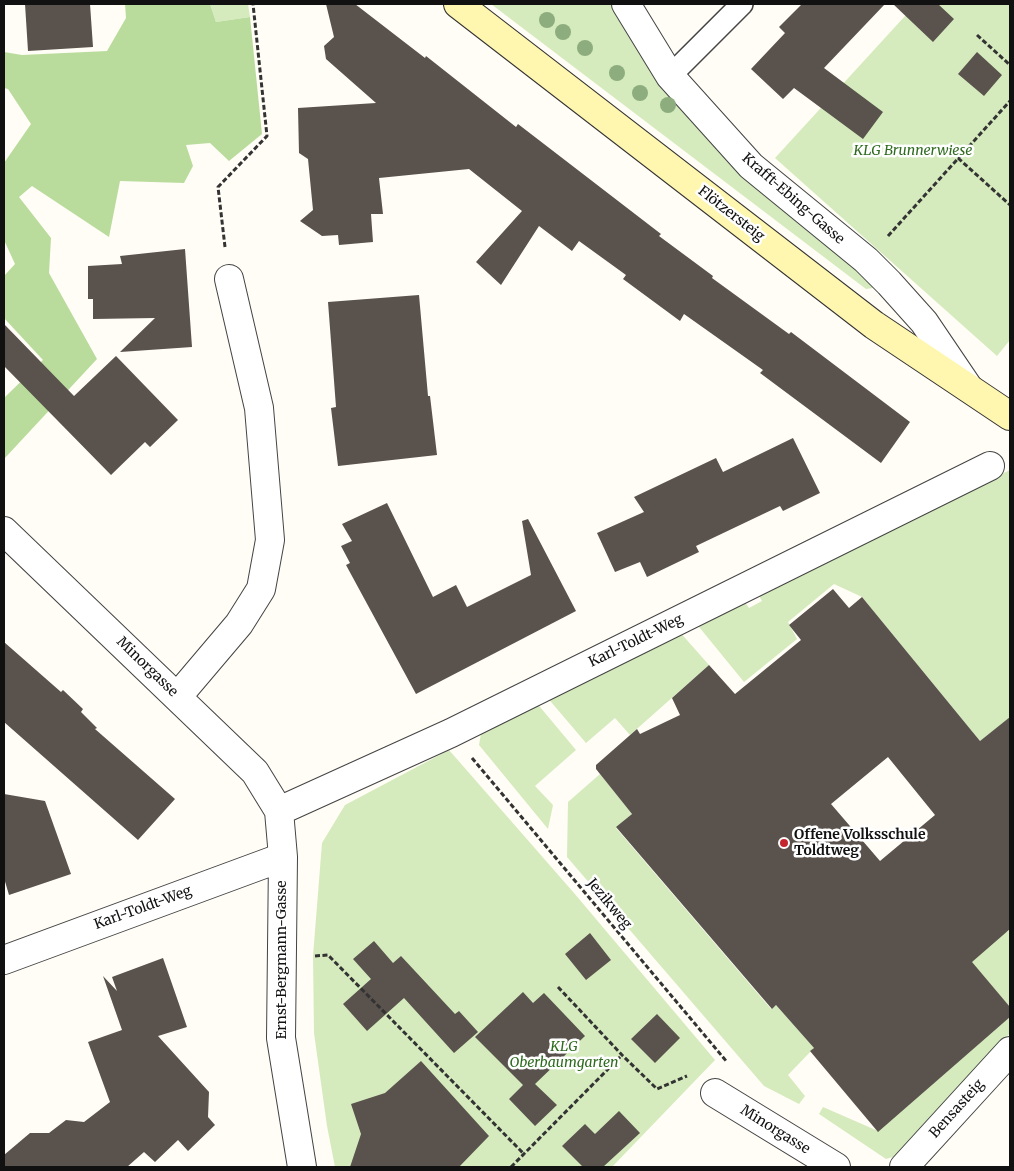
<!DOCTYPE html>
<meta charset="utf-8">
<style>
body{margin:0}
#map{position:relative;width:1014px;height:1171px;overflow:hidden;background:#fffdf5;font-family:Merriweather,serif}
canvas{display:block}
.frame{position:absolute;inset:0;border:5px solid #111;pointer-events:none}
</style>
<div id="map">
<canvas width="1014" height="1171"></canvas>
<div class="frame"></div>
</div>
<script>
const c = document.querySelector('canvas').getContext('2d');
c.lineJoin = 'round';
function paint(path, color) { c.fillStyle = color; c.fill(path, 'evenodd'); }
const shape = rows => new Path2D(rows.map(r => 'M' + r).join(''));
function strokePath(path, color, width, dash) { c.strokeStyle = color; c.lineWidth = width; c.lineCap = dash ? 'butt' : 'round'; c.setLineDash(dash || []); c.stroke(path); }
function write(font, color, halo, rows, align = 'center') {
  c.font = font + ' Merriweather,serif'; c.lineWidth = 5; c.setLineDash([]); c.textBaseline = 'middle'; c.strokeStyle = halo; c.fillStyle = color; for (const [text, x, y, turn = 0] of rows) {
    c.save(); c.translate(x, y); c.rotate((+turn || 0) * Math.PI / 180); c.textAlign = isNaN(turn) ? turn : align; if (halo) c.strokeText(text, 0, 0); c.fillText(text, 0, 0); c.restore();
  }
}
paint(shape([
 [210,4,248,4,250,17,216,22],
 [491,4,611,4,632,39,872,280,873,288,866,289],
 [916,4,1010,4,1010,340,997,356,775,158],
 [1010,470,1010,728,1005,722,980,741,862,597,834,584,788,622,797,639,744,682,695,622,742,598,749,608,762,601,757,592],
 [678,630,709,665,630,735,615,718,586,743,546,696],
 [535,701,576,750,535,786,553,805,548,829,479,745,482,728],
 [449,750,574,893,715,1060,612,1167,335,1167,327,1126,314,1033,313,956,322,843,345,805],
 [600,774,632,814,616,828,771,1009,776,1005,814,1048,788,1075,805,1096,799,1104,764,1086,567,857,568,802],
 [1003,927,1007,932,1010,929,1010,1007,968,958],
 [1010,1017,1010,1033,927,1126,896,1156,886,1159,819,1114,823,1107,878,1131]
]), '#d5ebbd');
paint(shape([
 [125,4,210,4,216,22,250,17,262,134,229,161,210,143,186,145,193,166,184,183,120,181,109,237,32,186,19,197,51,238,49,273,97,359,4,459,4,398,43,360,4,318,4,276,15,264,4,240,4,163,31,124,8,89,4,88,4,52,22,55,107,51,126,18]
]), '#b9dc9c');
paint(shape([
 [25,4,90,4,93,47,28,51],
 [326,4,355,4,425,58,426,56,516,127,518,124,661,234,659,236,713,276,712,278,789,334,791,332,910,422,881,463,760,373,763,370,684,314,680,321,623,279,626,275,579,241,572,251,539,226,501,285,476,262,522,211,469,169,379,178,383,214,371,214,373,242,339,245,338,235,322,236,300,221,313,210,308,159,299,153,298,108,376,103,326,59,324,46,334,37],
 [802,4,885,4,824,68,883,112,863,139,794,88,783,99,751,69,785,33,779,27],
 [893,4,938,4,954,19,933,42],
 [977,52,1002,75,984,96,958,74],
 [185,249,192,347,120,352,155,318,93,319,93,299,88,299,88,266,122,264,120,256],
 [419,295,428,396,430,396,437,455,338,466,331,408,336,407,328,302],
 [4,324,74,396,116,356,178,420,150,447,145,442,111,475,4,366],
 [793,438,820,493,783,511,780,506,696,546,699,552,647,577,640,562,615,572,597,533,644,512,634,497,716,458,723,472],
 [387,503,433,597,456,585,467,607,531,575,522,521,528,519,576,611,416,694,346,565,350,563,341,546,352,541,342,524],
 [833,589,849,608,862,597,980,741,1010,717,1010,929,972,962,1010,1007,1010,1017,878,1132,810,1051,814,1048,776,1005,772,1009,616,827,632,814,596,769,596,765,637,729,640,734,680,715,672,698,709,665,735,694,801,640,789,625],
 [888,757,935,815,880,861,831,804],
 [4,642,61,692,63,690,83,709,81,712,97,728,95,729,175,799,138,840,4,722],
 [4,794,45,801,71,874,9,895,4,878],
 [590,933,611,960,586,980,565,954],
 [374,941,393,963,401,956,455,1014,459,1011,478,1032,454,1053,404,998,367,1031,343,1004,371,979,353,959],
 [163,958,187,1027,158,1036,209,1092,208,1117,215,1125,188,1151,178,1140,155,1162,144,1152,127,1167,4,1167,4,1155,30,1133,49,1133,66,1120,84,1122,110,1102,88,1042,122,1030,103,976,117,991,112,977],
 [523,992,533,1003,544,993,585,1036,535,1084,557,1105,535,1126,509,1099,523,1085,475,1037],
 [657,1014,680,1038,655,1063,631,1039],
 [421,1061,489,1136,459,1167,350,1167,361,1134,351,1104,385,1093],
 [619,1111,640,1133,603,1167,583,1167,562,1146,585,1124,595,1134]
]), '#5a524d');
const lane = shape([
 [670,76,742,4]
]);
const street = shape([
 [626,4,670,76,751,166,866,260,889,283,924,322,968,387],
 [4,531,255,772,279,811,283,857,281,1038,302,1167],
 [178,696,239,624,261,589,270,540,259,408,229,279],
 [279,811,451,733,990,466],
 [4,960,283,857],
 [715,1093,836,1167],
 [904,1167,1010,1051]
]);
const secondary = shape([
 [458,4,874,325,1010,416]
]);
strokePath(lane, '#444', 24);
strokePath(street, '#444', 30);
strokePath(secondary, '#333', 30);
strokePath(shape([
 [977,35,1010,65],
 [958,158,1010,205],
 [888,236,1010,101],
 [225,247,218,187,267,136,253,4],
 [472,758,727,1062],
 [315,956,328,955,524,1154],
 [558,987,622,1055,657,1089,687,1076],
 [511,1167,622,1055]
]), '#333', 3, [5, 2.5]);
strokePath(lane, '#fff', 21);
strokePath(street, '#fff', 28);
strokePath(secondary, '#fff6b0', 28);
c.fillStyle = '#8dad7f';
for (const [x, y] of [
 [547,20],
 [563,32],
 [585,48],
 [617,73],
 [640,93],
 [668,105]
]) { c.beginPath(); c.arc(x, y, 8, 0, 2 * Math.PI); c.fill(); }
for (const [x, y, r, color] of [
 [784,843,5,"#c4262e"]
]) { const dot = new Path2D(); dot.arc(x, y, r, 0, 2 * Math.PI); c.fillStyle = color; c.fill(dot); strokePath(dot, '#fff', 2); }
write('italic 14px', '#2f6b1f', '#fff', [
 ["KLG Brunnerwiese",913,151],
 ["KLG",564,1047],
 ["Oberbaumgarten",564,1063]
]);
write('14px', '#111', '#fff', [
 ["Krafft-Ebing-Gasse",793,199,41],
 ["Flötzersteig",731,214,38],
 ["Karl-Toldt-Weg",636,641,-26],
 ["Minorgasse",147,667,44],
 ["Jezikweg",609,904,50],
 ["Karl-Toldt-Weg",143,908,-20],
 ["Ernst-Bergmann-Gasse",282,960,-90],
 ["Bensasteig",957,1109,-48],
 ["Minorgasse",775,1130,32]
]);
write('bold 14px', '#111', '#fff', [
 ["Offene Volksschule",794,835],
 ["Toldtweg",794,851]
], 'left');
</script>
